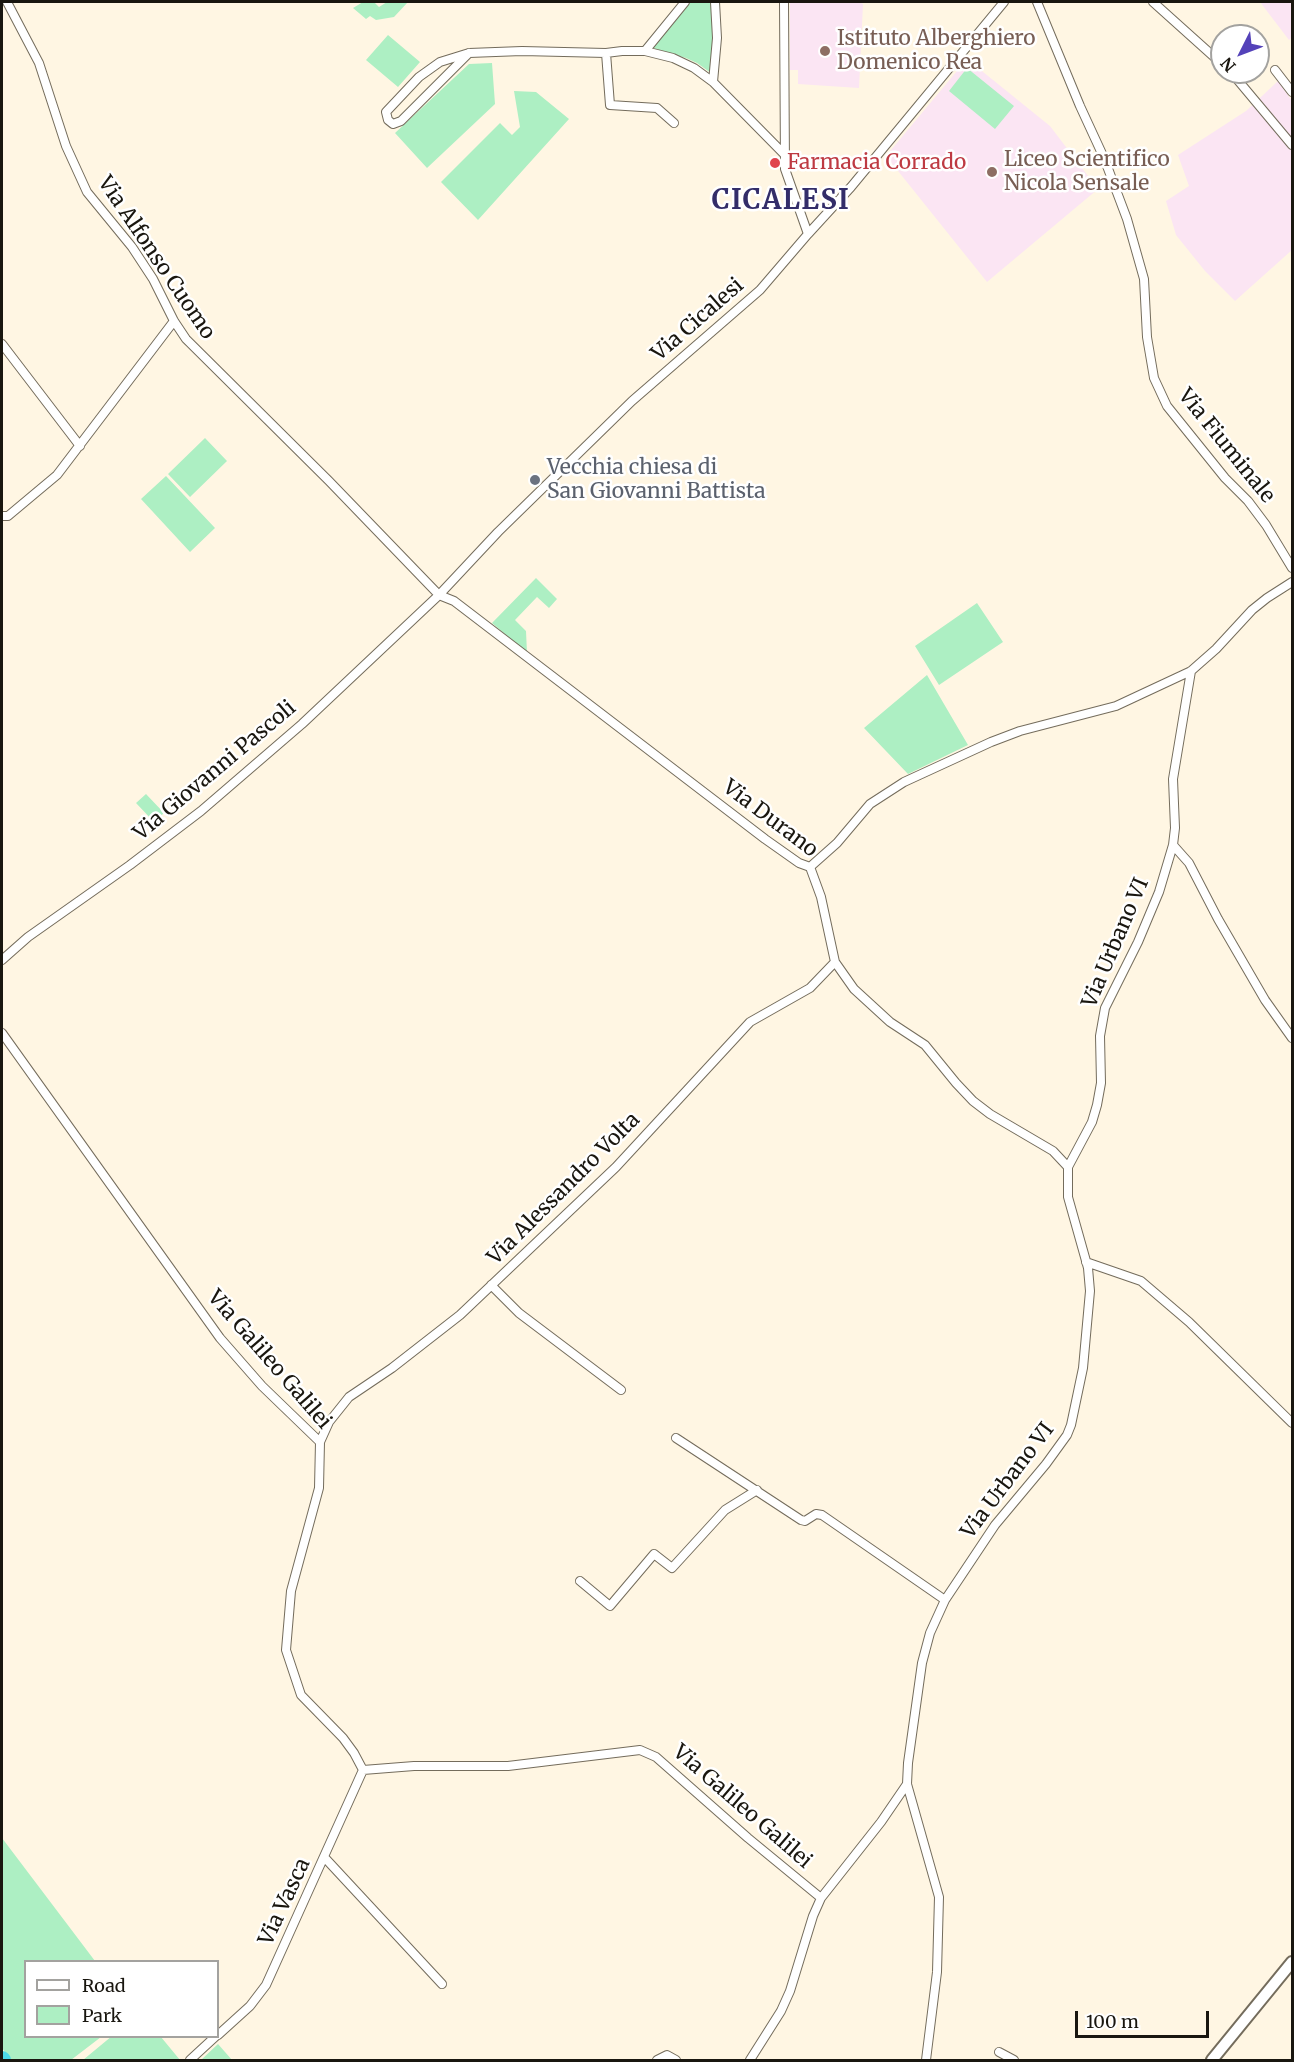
<!DOCTYPE html>
<style>
body{margin:0}
#map{position:relative;width:1294px;height:2062px;overflow:hidden;background:#fff6e3;font-family:Merriweather,serif}
canvas{display:block}
.frame{position:absolute;inset:0;border:3px solid #19160f;pointer-events:none}
.legend{position:absolute;left:24px;top:1960px;width:195px;height:78px;box-sizing:border-box;background:#fff;border:2px solid #a3a29f;margin:0;padding:8px 10px;list-style:none;font-size:18px;color:#19160f}
.legend li{display:flex;align-items:center;gap:12px;height:30px}
.legend b{width:30px;border:2px solid #a3a29f}
.north{position:absolute;left:1210px;top:24px;width:60px;height:60px;box-sizing:border-box;background:#fff;border:2px solid #a3a29f;border-radius:50%;rotate:228deg;font-size:16px;font-weight:700;line-height:24px;text-align:center;color:#19160f}
.north::after{content:'';display:block;margin:auto;width:21px;height:27px;background:#5442b9;clip-path:polygon(50% 0,100% 100%,50% 72%,0 100%)}
.scale{position:absolute;left:1075px;top:2011px;width:134px;height:27px;box-sizing:border-box;border:3px solid #19160f;border-top:0;padding-left:8px;font-size:18px;line-height:21px;white-space:nowrap;color:#19160f;-webkit-text-stroke:4px #fff;paint-order:stroke}
</style>
<div id="map">
<canvas width="1294" height="2062"></canvas>
<div class="frame"></div>
<ul class="legend">
<li><b style="height:8px;background:#fff"></b>Road</li>
<li><b style="height:16px;background:#adefc3"></b>Park</li>
</ul>
<div class="north">N</div>
<div class="scale">100 m</div>
</div>
<script>
const c = document.querySelector('canvas').getContext('2d');
c.lineJoin = 'round';
function paint(path, color) { c.fillStyle = color; c.fill(path, 'evenodd'); }
const shape = rows => new Path2D(rows.map(r => 'M' + r).join(''));
function strokePath(path, color, width, dash) { c.strokeStyle = color; c.lineWidth = width; c.lineCap = dash ? 'butt' : 'round'; c.setLineDash(dash || []); c.stroke(path); }
function write(font, color, halo, rows, align = 'center') {
  c.font = font + ' Merriweather,serif'; c.lineWidth = 5; c.setLineDash([]); c.textBaseline = 'middle'; c.strokeStyle = halo; c.fillStyle = color; for (const [text, x, y, turn = 0] of rows) {
    c.save(); c.translate(x, y); c.rotate((+turn || 0) * Math.PI / 180); c.textAlign = isNaN(turn) ? turn : align; if (halo) c.strokeText(text, 0, 0); c.fillText(text, 0, 0); c.restore();
  }
}
paint(shape([
 [790,2,859,2,863,4,859,88,798,84,798,70,790,70],
 [1260,2,1292,2,1292,37,1289,40],
 [967,59,1050,126,1098,189,987,282,886,156],
 [1278,81,1292,101,1292,250,1235,301,1205,271,1176,235,1166,201,1189,186,1178,155,1246,111]
]), '#fbe5f3');
paint(shape([
 [363,2,374,2,379,7,387,2,408,2,394,17,376,20,370,16,366,19,353,8],
 [691,2,711,2,713,34,711,73,697,63,686,58,653,48],
 [388,35,420,62,398,87,366,60],
 [492,63,495,104,427,168,395,133,469,64],
 [967,68,1014,106,995,129,949,91],
 [514,91,536,92,569,119,478,220,441,182,500,123,512,135,520,127],
 [205,438,227,461,190,497,168,474],
 [166,476,215,528,190,552,141,499],
 [536,578,557,599,549,608,537,597,515,620,526,631,527,653,492,623],
 [977,603,1003,642,939,685,915,646],
 [927,675,968,745,908,774,864,728],
 [146,794,164,813,154,822,136,803],
 [2,1838,95,1961,26,1962,26,2036,101,2037,71,2060,11,2060,2,2048],
 [112,2036,161,2037,180,2060,83,2060],
 [218,2044,232,2060,201,2060]
]), '#adefc3');
strokePath(shape([
 [2,2059,3,2060]
]), '#4edae8', 16);
const street = shape([
 [7,2,39,63,66,146,87,192,132,247,153,279,174,321,186,339,329,481,439,595,454,601,765,839,799,863,810,867,821,897,835,962,854,989,890,1022,925,1045,956,1083,973,1101,990,1114,1053,1151,1068,1167],
 [1037,2,1080,106,1104,158,1127,219,1144,279,1147,337,1154,378,1167,406,1225,478,1248,501,1266,525,1292,568],
 [1153,2,1222,64],
 [645,51,685,2],
 [469,53,401,121,393,124,388,120,386,112,419,77,440,62,469,53,522,51,606,53,622,51,645,51,673,58,694,68,713,82,784,154],
 [606,53,610,105,657,108,674,123],
 [1275,70,1292,92],
 [1231,72,1292,145],
 [713,82,717,38,715,2],
 [808,234,851,187,1004,2],
 [2,344,80,446],
 [2,516,8,516,57,475,174,321],
 [1173,845,1189,863,1218,919,1265,1000,1292,1038],
 [810,867,837,843,870,804,904,782,991,742,1020,731,1116,706,1191,671,1216,649,1252,610,1267,598,1292,582],
 [2,960,28,937,130,865,201,811,302,724,439,595,498,532,632,401,760,290,808,234,785,169,784,2],
 [2,1033,220,1338,262,1386,320,1442,319,1488,291,1591,286,1650,301,1695,343,1738,354,1753,363,1770,414,1766,508,1766,640,1750,656,1757,748,1838,821,1898],
 [1086,1262,1141,1281,1189,1322,1292,1423],
 [491,1285,519,1313,621,1390],
 [676,1438,801,1520,805,1521,816,1514,822,1515,945,1600],
 [320,1442,329,1422,349,1397,392,1368,460,1315,616,1167,750,1022,810,988,835,962],
 [580,1581,610,1606,654,1554,672,1568,725,1510,757,1490],
 [325,1858,442,1984],
 [218,2035,250,2006,266,1985,363,1770],
 [999,2052,1014,2060],
 [190,2060,216,2036],
 [657,2060,667,2055,676,2060],
 [750,2060,781,2011,790,1991,813,1916,821,1898,881,1822,907,1784],
 [926,2060,937,1972,939,1897,907,1784,908,1763,922,1663,930,1633,945,1600,995,1525,1046,1464,1067,1435,1071,1425,1083,1368,1090,1291,1088,1268,1068,1197,1068,1167,1092,1122,1097,1105,1101,1083,1100,1036,1105,1008,1138,942,1159,892,1173,845,1175,828,1173,779,1191,671]
]);
const secondary = shape([
 [1212,2060,1292,1962]
]);
strokePath(street, '#746c5c', 10);
strokePath(secondary, '#746c5c', 14);
strokePath(street, '#fff', 8);
strokePath(secondary, '#fff', 10);
for (const [x, y, r, color] of [
 [825,51,6,"#8d6e63"],
 [775,163,6,"#e0444e"],
 [992,172,6,"#8d6e63"],
 [535,480,6,"#6b7280"]
]) { const dot = new Path2D(); dot.arc(x, y, r, 0, 2 * Math.PI); c.fillStyle = color; c.fill(dot); strokePath(dot, '#fff', 2); }
write('21px', '#785e54', '#fff', [
 ["Istituto Alberghiero",837,39],
 ["Domenico Rea",837,63],
 ["Liceo Scientifico",1004,160],
 ["Nicola Sensale",1004,184]
], 'left');
write('21px', '#be3a42', '#fff', [
 ["Farmacia Corrado",787,163]
], 'left');
write('21px', '#19160f', '#fff', [
 ["Via Alfonso Cuomo",156,258,56],
 ["Via Cicalesi",698,320,-41],
 ["Via Fiuminale",1226,446,51],
 ["Via Giovanni Pascoli",215,771,-40],
 ["Via Durano",770,819,37],
 ["Via Urbano VI",1116,943,-67],
 ["Via Alessandro Volta",564,1189,-45],
 ["Via Galileo Galilei",269,1360,49],
 ["Via Urbano VI",1008,1481,-53],
 ["Via Galileo Galilei",742,1807,41],
 ["Via Vasca",285,1902,-65]
]);
write('21px', '#5b616d', '#fff', [
 ["Vecchia chiesa di",547,468],
 ["San Giovanni Battista",547,492]
], 'left');
c.letterSpacing = '1.5px';
write('bold 27px', '#332d69', '#fff', [
 ["CICALESI",781,201]
]);
c.letterSpacing = '0px';
</script>
